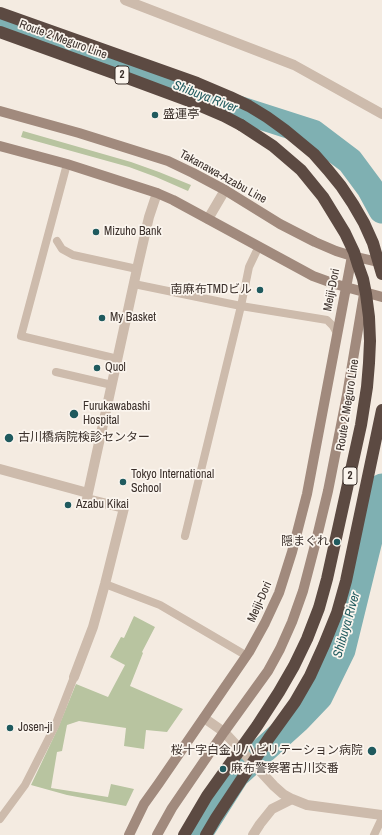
<!DOCTYPE html>
<meta charset="utf-8">
<style>
body{margin:0}
canvas{display:block;background:#f4ebe1}
</style>
<canvas width="382" height="835"></canvas>
<script>
const c = document.querySelector('canvas').getContext('2d');
c.lineJoin = 'round';
function paint(path, color) { c.fillStyle = color; c.fill(path, 'evenodd'); }
const shape = rows => new Path2D(rows.map(r => 'M' + r).join(''));
function strokePath(path, color, width, dash) { c.strokeStyle = color; c.lineWidth = width; c.lineCap = dash ? 'butt' : 'round'; c.setLineDash(dash || []); c.stroke(path); }
function write(font, color, halo, rows, align = 'center') {
  c.font = font + ' "Archivo Narrow","Noto Sans JP",sans-serif'; c.lineWidth = 3.5; c.setLineDash([]); c.textBaseline = 'middle'; c.strokeStyle = halo; c.fillStyle = color; for (const [text, x, y, turn = 0] of rows) {
    c.save(); c.translate(x, y); c.rotate((+turn || 0) * Math.PI / 180); c.textAlign = isNaN(turn) ? turn : align; if (halo) c.strokeText(text, 0, 0); c.fillText(text, 0, 0); c.restore();
  }
}
paint(shape([
 [23,131,131,162,159,172,191,185,188,191,156,177,129,167,21,137],
 [134,616,155,627,142,652,143,653,130,686,183,709,167,732,146,730,144,749,124,746,126,728,79,721,67,725,62,751,57,752,51,788,108,797,111,784,134,789,126,806,67,795,31,785,58,728,76,684,108,697,125,665,110,657,121,637,124,638]
]), '#b8c4a0');
strokePath(shape([
 [0,23,100,57,232,107,313,133,350,161,370,188,382,210],
 [198,835,236,775,298,719,319,697,342,650,382,487]
]), '#7fb0b2', 27);
strokePath(shape([
 [67,164,21,336,118,359],
 [57,241,62,249,73,255,137,269],
 [134,284,241,306,321,319,327,320,333,326,337,333],
 [56,372,112,385],
 [185,536,241,306,249,267,259,246],
 [105,584,160,605,247,656],
 [0,819,25,785,55,726,74,677],
 [374,835,382,818]
]), '#cdbbac', 8);
strokePath(shape([
 [125,0,294,65,382,114],
 [208,219,225,190],
 [0,469,88,493,87,499,124,508,105,584,93,627,74,677],
 [88,493,137,269,149,217,157,193],
 [204,718,224,732,274,786,283,794,292,799,307,805,382,815],
 [253,835,260,824,272,809,292,799]
]), '#cdbbac', 10);
strokePath(shape([
 [0,111,79,133,168,161,193,173,225,190,280,224,315,242,336,251,352,256,382,263],
 [0,146,67,164,157,193,173,200,313,276,335,284,382,297],
 [129,835,144,804,159,783,249,652,265,623,279,593,292,552,307,494,352,256],
 [157,835,172,808,224,732,268,671,280,649,292,622,303,591,315,545,328,491,347,395,364,294]
]), '#a18a7d', 10);
strokePath(shape([
 [0,32,122,76,189,101,224,116,241,125]
]), '#5c4a42', 12);
strokePath(shape([
 [0,13,197,83,230,97,249,106,267,117,285,130,314,154,328,170,341,186,353,204,364,223,373,243,382,274],
 [184,835,207,796,257,726,279,692,294,666,307,639,319,608,327,579,361,425,367,387,369,363,370,341,369,317,366,294,363,279,358,265,354,252,345,233,323,197,301,170,273,146,241,125],
 [206,835,216,818,269,738,295,702,310,676,324,645,337,613,346,581,382,410]
]), '#5c4a42', 12);
for (const [x, y, r, color] of [
 [155,115,4,"#1f5a5e"],
 [96,232,4,"#1f5a5e"],
 [260,290,4,"#1f5a5e"],
 [102,318,4,"#1f5a5e"],
 [97,368,4,"#1f5a5e"],
 [74,414,5,"#1f5a5e"],
 [9,438,5,"#1f5a5e"],
 [123,482,4,"#1f5a5e"],
 [68,505,4,"#1f5a5e"],
 [337,542,4,"#1f5a5e"],
 [10,728,4,"#1f5a5e"],
 [372,751,5,"#1f5a5e"],
 [223,769,4,"#1f5a5e"]
]) { const dot = new Path2D(); dot.arc(x, y, r, 0, 2 * Math.PI); c.fillStyle = color; c.fill(dot); strokePath(dot, '#fbf5ee', 1.5); }
for (const [x, y, w] of [
 [122,75,14],
 [350,476,14]
]) { const box = new Path2D(); box.roundRect(x - w / 2, y - 9, w, 18, 3); c.fillStyle = '#fbf5ee'; c.fill(box); strokePath(box, '#3b302b', 1); }
write('bold 11px', '#3b302b', null, [
 ["2",122,75],
 ["2",350,476]
]);
write('12px', '#3b302b', '#fbf5ee', [
 ["Route 2 Meguro Line",63,40,20],
 ["Takanawa-Azabu Line",223,177,29],
 ["Meiji-Dori",332,290,-79],
 ["Route 2 Meguro Line",348,405,-81],
 ["Meiji-Dori",260,602,-66]
]);
write('12px', '#3b302b', '#fbf5ee', [
 ["盛運亭",163,115],
 ["Mizuho Bank",104,232],
 ["南麻布TMDビル",252,290,"right"],
 ["My Basket",110,318],
 ["Quol",105,368],
 ["Furukawabashi",83,407],
 ["Hospital",83,421],
 ["古川橋病院検診センター",18,438],
 ["Tokyo International",131,475],
 ["School",131,489],
 ["Azabu Kikai",76,505],
 ["隠まぐれ",329,542,"right"],
 ["Josen-ji",18,728],
 ["桜十字白金リハビリテーション病院",363,751,"right"],
 ["麻布警察署古川交番",231,769]
], 'left');
write('italic 13px', '#1f5a5e', '#fbf5ee', [
 ["Shibuya River",205,97,21],
 ["Shibuya River",347,625,-74]
]);
</script>
